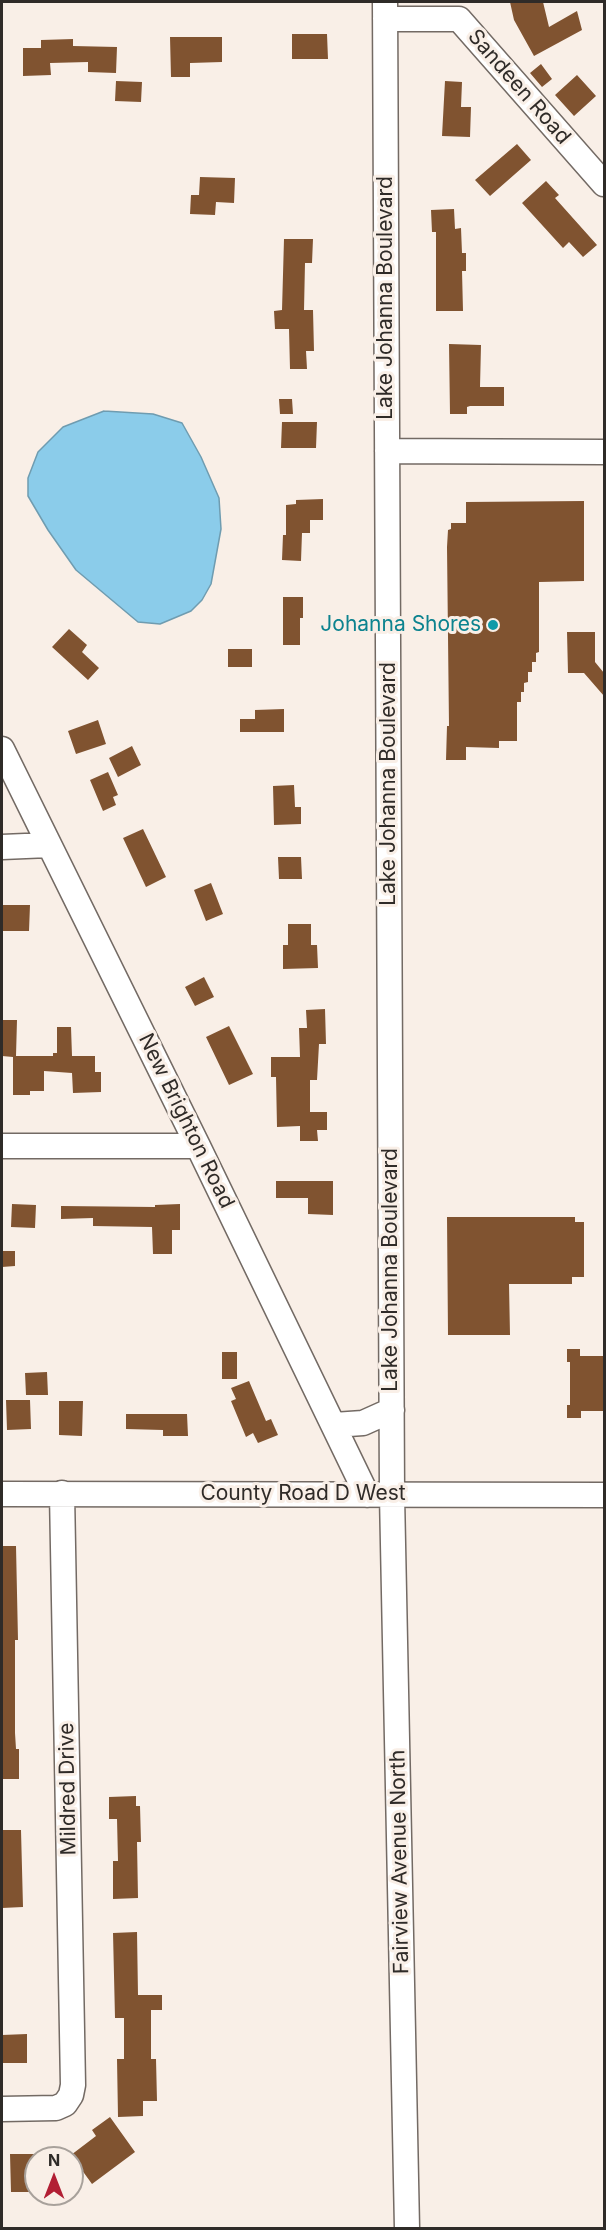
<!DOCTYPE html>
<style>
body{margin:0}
#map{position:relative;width:606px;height:2230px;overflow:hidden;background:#f9efe7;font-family:Inter,sans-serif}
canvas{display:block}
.frame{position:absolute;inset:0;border:3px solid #2f2b28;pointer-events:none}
.north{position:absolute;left:24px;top:2146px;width:60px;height:60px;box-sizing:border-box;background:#f9efe7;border:2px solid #a8a19b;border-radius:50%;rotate:0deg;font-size:16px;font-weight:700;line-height:24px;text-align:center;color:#2f2b28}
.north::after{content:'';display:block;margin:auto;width:21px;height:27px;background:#b21f34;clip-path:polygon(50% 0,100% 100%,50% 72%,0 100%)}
</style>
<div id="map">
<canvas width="606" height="2230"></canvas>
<div class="frame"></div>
<div class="north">N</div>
</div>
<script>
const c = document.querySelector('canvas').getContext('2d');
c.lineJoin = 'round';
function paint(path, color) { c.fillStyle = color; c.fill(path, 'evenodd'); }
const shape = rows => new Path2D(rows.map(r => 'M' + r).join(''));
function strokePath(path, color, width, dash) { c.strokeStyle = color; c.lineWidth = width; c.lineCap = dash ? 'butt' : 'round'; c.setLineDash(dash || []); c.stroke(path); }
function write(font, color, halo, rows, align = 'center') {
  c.font = font + ' Inter,sans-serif'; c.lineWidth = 6; c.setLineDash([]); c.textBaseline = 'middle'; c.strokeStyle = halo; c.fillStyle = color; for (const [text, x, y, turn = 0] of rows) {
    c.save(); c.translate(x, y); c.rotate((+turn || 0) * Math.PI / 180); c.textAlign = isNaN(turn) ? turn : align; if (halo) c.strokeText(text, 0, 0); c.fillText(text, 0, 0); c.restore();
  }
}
const water = shape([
 [104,411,153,414,182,423,201,457,219,498,221,529,211,584,202,600,191,611,160,624,138,622,76,570,48,530,28,496,28,478,38,452,63,427,104,411]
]);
paint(water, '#8bccea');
strokePath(water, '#6f9cb0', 1.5);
paint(shape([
 [510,2,543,2,549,27,577,11,582,30,534,56,514,20],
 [292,34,327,34,328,59,292,59],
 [170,37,222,37,222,62,190,63,190,77,171,77],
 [73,39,73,46,117,47,116,73,88,72,88,62,50,63,51,75,23,76,23,48,41,48,41,40],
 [541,64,552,79,542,87,530,73],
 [577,75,596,96,574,116,555,95],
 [116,81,142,82,141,102,115,101],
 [445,81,462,82,461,107,471,107,470,137,442,136],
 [517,144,531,160,490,196,475,180],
 [200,177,235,178,234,203,216,202,215,215,190,214,191,195,199,195],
 [546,181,559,195,555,198,597,245,583,257,569,242,563,248,522,203],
 [454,209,455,229,461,228,462,253,466,253,466,271,462,271,463,311,436,311,436,232,432,232,431,210],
 [284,239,313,239,312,263,305,263,304,310,313,310,314,351,306,351,307,369,290,369,289,329,275,329,274,311,282,310],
 [449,344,481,345,480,387,504,387,504,406,470,406,467,407,467,414,450,414],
 [279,399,292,399,293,414,280,414],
 [282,422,317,422,316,448,281,448],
 [323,499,323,520,310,520,310,533,302,533,301,561,282,560,283,535,286,535,286,505,296,504,296,500],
 [584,501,584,581,539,582,539,652,536,653,536,662,532,662,532,672,528,672,528,682,524,683,524,692,521,692,521,702,517,702,517,741,499,741,499,748,466,747,466,760,446,760,447,726,449,726,447,547,448,530,451,529,451,523,466,523,466,502],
 [283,597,303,597,303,618,300,618,300,645,283,645],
 [69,629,87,645,82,652,99,668,88,680,52,647],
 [567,632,595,632,595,662,604,673,604,696,584,673,568,673],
 [228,649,252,649,252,667,228,667],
 [284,709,284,732,240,732,240,719,255,719,255,710],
 [98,720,106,744,76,754,68,731],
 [132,746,141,765,118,777,109,758],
 [108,772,118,795,113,797,116,805,103,811,90,780],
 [294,785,295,807,301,807,301,824,274,825,273,786],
 [143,829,166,877,146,887,123,838],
 [278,857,301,857,302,879,279,879],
 [211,883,223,914,206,921,194,890],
 [2,905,30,905,29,931,2,931],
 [288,924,311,924,311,945,317,945,318,968,283,969,283,945,288,945],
 [204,977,214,997,195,1006,185,987],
 [325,1009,326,1044,319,1044,317,1080,310,1080,310,1112,327,1112,327,1130,317,1130,318,1141,300,1141,300,1126,277,1127,276,1077,271,1077,271,1057,300,1057,299,1028,307,1028,306,1010],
 [2,1020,17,1020,16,1056,53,1056,53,1053,57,1053,57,1027,71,1027,72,1056,95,1056,95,1072,101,1072,101,1092,73,1093,72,1073,44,1071,44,1091,30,1091,30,1095,13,1095,13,1057,2,1056],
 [229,1026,253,1074,229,1085,206,1037],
 [276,1181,333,1181,333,1215,308,1214,308,1198,276,1198],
 [12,1204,36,1205,35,1228,11,1227],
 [180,1204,180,1230,172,1230,172,1254,153,1254,152,1227,93,1226,93,1218,61,1219,61,1206,155,1207,155,1205],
 [447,1217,575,1217,575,1222,584,1222,584,1277,572,1277,572,1284,509,1284,510,1335,448,1335],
 [2,1251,15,1251,15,1266,2,1267],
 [567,1349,580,1349,580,1356,604,1356,604,1411,581,1411,581,1418,567,1418,567,1405,570,1405,570,1362,567,1362],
 [222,1352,237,1352,237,1379,222,1379],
 [47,1372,48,1395,26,1395,25,1373],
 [249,1381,266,1421,271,1419,278,1435,258,1443,253,1433,246,1437,231,1401,236,1399,231,1388],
 [6,1400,30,1400,31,1429,7,1430],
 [59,1401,83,1401,82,1436,59,1435],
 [126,1414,187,1414,188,1436,163,1436,163,1430,126,1429],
 [2,1546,16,1546,18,1640,15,1640,15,1733,16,1749,19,1749,19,1779,2,1779],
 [136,1796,136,1806,140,1806,141,1842,137,1842,138,1898,113,1899,113,1861,118,1861,117,1819,109,1819,109,1797],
 [2,1830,21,1830,23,1907,2,1908],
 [137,1932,138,1995,162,1995,162,2010,151,2010,151,2059,156,2059,157,2101,143,2101,143,2116,118,2117,117,2059,124,2059,124,2018,115,2018,113,1933],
 [27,2034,27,2063,2,2063,2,2035],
 [110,2117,135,2152,92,2184,71,2155,96,2136,92,2130],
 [10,2154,36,2154,36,2192,11,2192]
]), '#805330');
const minor = shape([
 [385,2,392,1495,407,2228],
 [385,19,459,19,604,184],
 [387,451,604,452],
 [2,749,198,1146,367,1495],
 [2,847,49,845],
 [2,1146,198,1146],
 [334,1425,363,1423,392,1410],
 [2,1494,604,1495],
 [2,2109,56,2108,65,2104,71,2095,73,2085,62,1493]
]);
strokePath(minor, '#736a64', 27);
strokePath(minor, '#fff', 24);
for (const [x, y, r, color] of [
 [493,625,6,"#0f9aa8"]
]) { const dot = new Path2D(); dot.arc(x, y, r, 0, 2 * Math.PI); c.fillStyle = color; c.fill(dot); strokePath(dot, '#f9efe7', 2); }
write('21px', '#2f2b28', '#f9efe7', [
 ["Sandeen Road",519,87,49],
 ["Lake Johanna Boulevard",386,298,-90],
 ["Lake Johanna Boulevard",389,784,-90],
 ["New Brighton Road",186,1121,64],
 ["Lake Johanna Boulevard",391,1270,-90],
 ["County Road D West",303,1494],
 ["Mildred Drive",68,1789,-91],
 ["Fairview Avenue North",400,1862,-91]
]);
write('21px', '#0d838f', '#f9efe7', [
 ["Johanna Shores",481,625]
], 'right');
</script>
